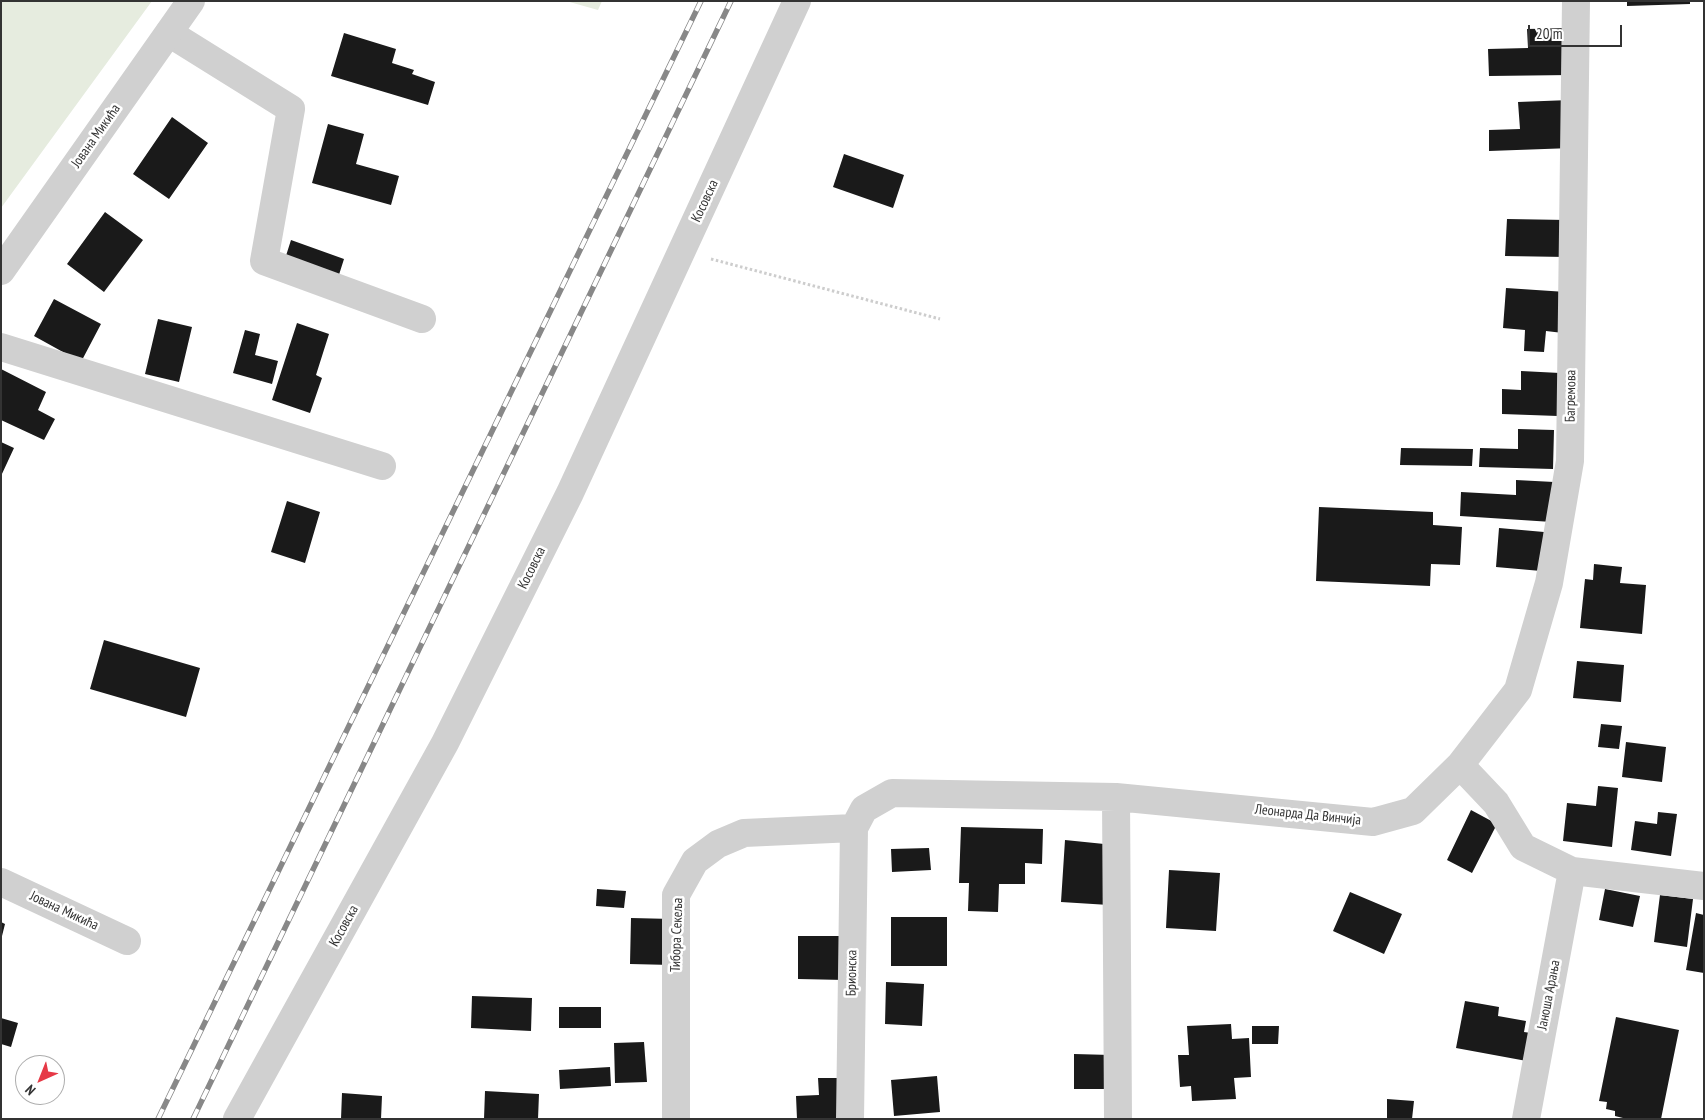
<!DOCTYPE html>
<meta charset="utf-8">
<style>
body{margin:0}
#map{position:relative;width:1705px;height:1120px;overflow:hidden;background:#fff;font-family:"PT Sans Narrow",sans-serif}
canvas{display:block}
.frame{position:absolute;inset:0;border:2px solid #333;pointer-events:none}
.north{position:absolute;left:15px;top:1055px;width:50px;height:50px;box-sizing:border-box;background:#fff;border:1px solid #adadad;border-radius:50%;rotate:224deg;font-size:14px;font-weight:700;line-height:20px;text-align:center;color:#333}
.north::after{content:'';display:block;margin:auto;width:18px;height:22px;background:#e63946;clip-path:polygon(50% 0,100% 100%,50% 72%,0 100%)}
.scale{position:absolute;left:1528px;top:25px;width:94px;height:22px;box-sizing:border-box;border:2px solid #333;border-top:0;padding-left:6px;font-size:15px;line-height:18px;white-space:nowrap;color:#333;-webkit-text-stroke:4px #fff;paint-order:stroke}
</style>
<div id="map">
<canvas width="1705" height="1120"></canvas>
<div class="frame"></div>
<div class="north">N</div>
<div class="scale">20 m</div>
</div>
<script>
const c = document.querySelector('canvas').getContext('2d');
c.lineJoin = 'round';
function paint(path, color) { c.fillStyle = color; c.fill(path, 'evenodd'); }
const shape = rows => new Path2D(rows.map(r => 'M' + r).join(''));
function strokePath(path, color, width, dash) { c.strokeStyle = color; c.lineWidth = width; c.lineCap = dash ? 'butt' : 'round'; c.setLineDash(dash || []); c.stroke(path); }
function write(font, color, halo, rows, align = 'center') {
  c.font = font + ' "PT Sans Narrow",sans-serif'; c.lineWidth = 5; c.setLineDash([]); c.textBaseline = 'middle'; c.strokeStyle = halo; c.fillStyle = color; for (const [text, x, y, turn = 0] of rows) {
    c.save(); c.translate(x, y); c.rotate((+turn || 0) * Math.PI / 180); c.textAlign = isNaN(turn) ? turn : align; if (halo) c.strokeText(text, 0, 0); c.fillText(text, 0, 0); c.restore();
  }
}
paint(shape([
 [1,1,152,1,1,208],
 [566,1,602,1,598,10]
]), '#e6ecdf');
paint(shape([
 [1627,1,1690,1,1690,4,1627,6],
 [1569,28,1570,75,1489,76,1488,49,1528,48,1527,29],
 [344,33,396,49,392,63,414,70,412,74,435,82,428,105,331,76],
 [1570,100,1572,148,1489,151,1489,130,1520,129,1518,102],
 [172,117,208,143,169,199,133,174],
 [328,124,364,134,356,164,399,176,391,205,312,183],
 [844,154,904,175,893,208,833,187],
 [105,212,143,240,104,292,67,264],
 [1507,219,1567,220,1566,257,1505,256],
 [291,240,344,259,337,281,284,262],
 [1506,288,1566,292,1563,333,1546,331,1544,352,1524,351,1525,330,1503,328],
 [54,299,101,324,81,362,34,336],
 [158,319,192,327,179,382,145,374],
 [297,323,329,334,316,375,322,378,310,413,272,400],
 [245,330,260,334,255,355,278,361,272,384,233,373],
 [1,369,46,392,38,410,55,419,44,440,1,420],
 [1521,371,1560,373,1558,416,1502,414,1502,389,1521,390],
 [1518,429,1554,430,1553,469,1479,467,1480,448,1518,449],
 [1,442,14,448,1,476],
 [1401,448,1473,449,1472,466,1400,465],
 [1516,480,1554,482,1552,522,1460,516,1461,492,1516,495],
 [287,501,320,512,305,563,271,552],
 [1319,507,1433,512,1433,525,1462,527,1460,565,1431,564,1430,586,1316,581],
 [1499,528,1544,532,1541,571,1496,567],
 [1594,564,1622,567,1620,583,1646,585,1642,634,1580,628,1585,579,1593,580],
 [104,640,200,668,186,717,90,689],
 [1577,661,1624,665,1621,702,1573,698],
 [1601,724,1622,726,1619,749,1598,747],
 [1626,742,1666,747,1662,782,1622,777],
 [1598,786,1618,788,1612,847,1563,841,1567,803,1596,806],
 [1471,810,1497,824,1472,873,1447,860],
 [1658,812,1677,814,1671,856,1631,850,1635,821,1657,824],
 [961,827,1043,829,1042,864,1025,863,1025,884,999,884,998,912,968,911,969,883,959,883],
 [1065,840,1114,845,1109,905,1061,902],
 [929,848,931,870,892,872,891,849],
 [1169,870,1220,873,1216,931,1166,928],
 [597,889,626,891,624,908,596,906],
 [1605,889,1640,896,1633,927,1599,920],
 [1350,892,1402,914,1384,954,1333,931],
 [1660,895,1693,899,1687,947,1654,942],
 [1696,913,1704,915,1704,973,1686,970],
 [891,917,947,917,947,966,891,966],
 [631,918,673,919,672,965,630,964],
 [1,922,5,924,2,936,1,936],
 [798,936,846,936,845,980,798,979],
 [886,982,924,984,922,1026,885,1024],
 [472,996,532,998,531,1031,471,1028],
 [1465,1001,1499,1007,1498,1016,1526,1021,1524,1032,1538,1034,1532,1062,1456,1048],
 [559,1007,601,1007,601,1028,559,1028],
 [1616,1017,1679,1030,1661,1119,1627,1119,1615,1116,1615,1111,1606,1109,1607,1102,1599,1101],
 [1,1018,18,1023,11,1047,1,1044],
 [1231,1024,1232,1039,1249,1038,1251,1077,1234,1078,1236,1099,1192,1101,1191,1086,1180,1087,1178,1055,1189,1055,1187,1026],
 [1252,1026,1279,1026,1278,1044,1252,1044],
 [644,1042,647,1082,615,1083,614,1043],
 [1074,1054,1111,1055,1111,1089,1074,1089],
 [610,1067,611,1086,560,1089,559,1070],
 [937,1076,940,1112,894,1116,891,1080],
 [818,1078,841,1078,842,1119,797,1119,796,1096,819,1095],
 [485,1091,539,1094,538,1119,484,1119],
 [342,1093,382,1096,381,1119,341,1119],
 [1387,1099,1414,1101,1412,1119,1387,1119]
]), '#1a1a1a');
strokePath(shape([
 [711,259,940,319]
]), '#cdcdcd', 3, [2.5, 2.5]);
strokePath(shape([
 [169,33,291,109,264,261,422,319],
 [1,347,382,466],
 [1460,765,1518,690,1549,583,1570,461,1576,1],
 [1116,797,1118,1119],
 [1,882,127,941],
 [237,1119,445,743,570,493,797,1],
 [676,1119,676,895,695,861,718,844,744,833,854,828],
 [850,1119,854,828,864,809,892,793,1116,797,1373,822,1413,811,1460,765,1496,803,1523,847,1572,871,1704,886],
 [1526,1119,1572,871]
]), '#d0d0d0', 28);
strokePath(shape([
 [1,271,191,1]
]), '#d0d0d0', 28);
const rail = shape([
 [158,1119,701,1],
 [193,1119,731,1]
]);
strokePath(rail, '#888', 5.5);
strokePath(rail, '#fff', 4, [11]);
write('14px', '#333', '#fff', [
 ["Јована Микића",96,136,-55],
 ["Косовска",705,201,-65],
 ["Багремова",1571,396,-89],
 ["Косовска",532,568,-64],
 ["Леонарда Да Винчија",1308,815,6],
 ["Јована Микића",64,911,25],
 ["Косовска",344,926,-61],
 ["Тибора Секеља",677,935,-88],
 ["Брионска",852,973,-89],
 ["Јаноша Арања",1549,995,-79]
]);
</script>
